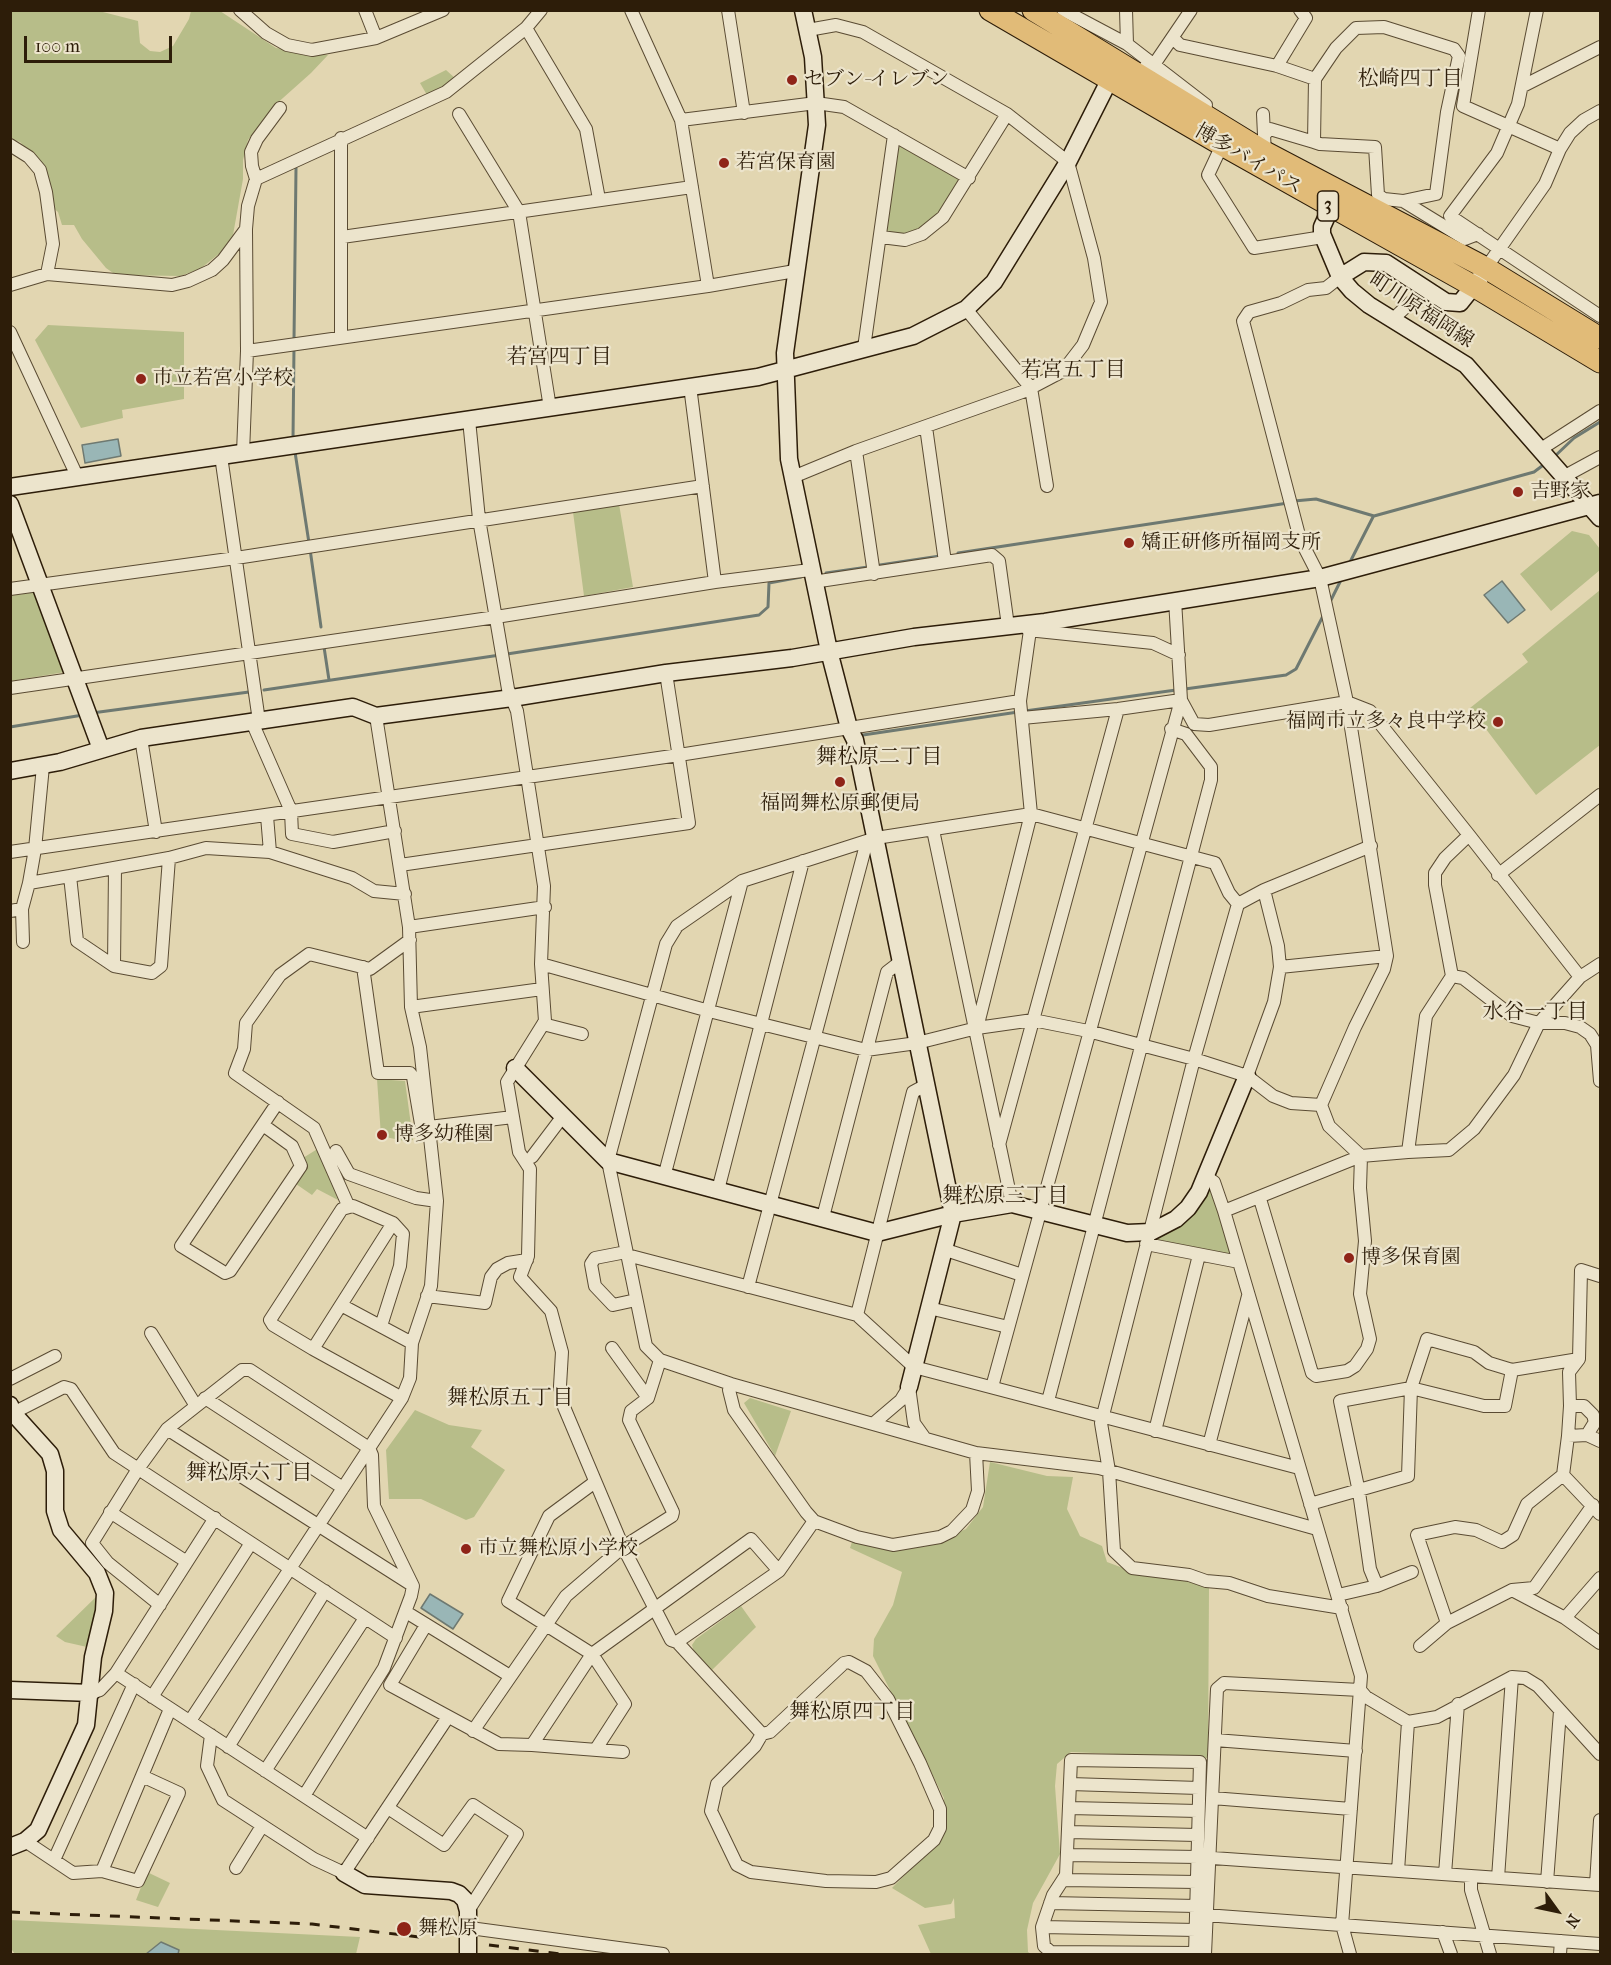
<!DOCTYPE html>
<meta charset="utf-8">
<style>
body{margin:0}
#map{position:relative;width:1611px;height:1965px;overflow:hidden;background:#e2d6b1;font-family:"IM FELL French Canon",serif}
canvas{display:block}
.frame{position:absolute;inset:0;border:12px solid #2d1d09;pointer-events:none}
.north{position:absolute;left:1527px;top:1881px;width:60px;height:60px;-webkit-text-stroke:4px #ece4cc;paint-order:stroke;rotate:123deg;font-size:16px;font-weight:700;line-height:24px;text-align:center;color:#2d1d09}
.north::after{content:'';display:block;margin:auto;width:21px;height:27px;background:#2d1d09;clip-path:polygon(50% 0,100% 100%,50% 72%,0 100%)}
.scale{position:absolute;left:24px;top:36px;width:148px;height:27px;box-sizing:border-box;border:3px solid #2d1d09;border-top:0;padding-left:8px;font-size:18px;line-height:21px;white-space:nowrap;color:#2d1d09;-webkit-text-stroke:4px #ece4cc;paint-order:stroke}
</style>
<div id="map">
<canvas width="1611" height="1965"></canvas>
<div class="frame"></div>
<div class="north">N</div>
<div class="scale">100 m</div>
</div>
<script>
const c = document.querySelector('canvas').getContext('2d');
c.lineJoin = 'round';
function paint(path, color) { c.fillStyle = color; c.fill(path, 'evenodd'); }
const shape = rows => new Path2D(rows.map(r => 'M' + r).join(''));
function strokePath(path, color, width, dash) { c.strokeStyle = color; c.lineWidth = width; c.lineCap = dash ? 'butt' : 'round'; c.setLineDash(dash || []); c.stroke(path); }
function write(font, color, halo, rows, align = 'center') {
  c.font = font + ' "IM FELL French Canon","Noto Serif JP",serif'; c.lineWidth = 4.5; c.setLineDash([]); c.textBaseline = 'middle'; c.strokeStyle = halo; c.fillStyle = color; for (const [text, x, y, turn = 0] of rows) {
    c.save(); c.translate(x, y); c.rotate((+turn || 0) * Math.PI / 180); c.textAlign = isNaN(turn) ? turn : align; if (halo) c.strokeText(text, 0, 0); c.fillText(text, 0, 0); c.restore();
  }
}
paint(shape([
 [10,11,99,11,138,21,140,43,150,51,160,52,173,46,189,19,191,11,220,11,276,48,328,55,311,73,274,106,248,140,243,160,243,179,233,235,220,253,200,269,180,276,116,275,106,268,82,239,74,225,62,225,58,212,51,206,42,166,20,142,11,139],
 [446,70,456,79,442,90,427,95,420,83],
 [901,143,959,179,942,214,922,230,905,234,889,234,885,231,896,146],
 [48,325,184,332,184,399,122,410,123,418,81,428,35,340],
 [619,504,633,587,584,596,573,512],
 [1572,531,1589,535,1600,549,1600,570,1551,611,1520,574],
 [1600,590,1600,745,1536,795,1470,708,1528,662,1522,654],
 [37,592,65,672,11,681,10,596],
 [377,1079,405,1081,413,1140,404,1141,381,1136],
 [319,1148,338,1200,317,1189,312,1195,296,1184,306,1168,306,1162,303,1158],
 [1207,1191,1212,1191,1217,1200,1230,1253,1227,1257,1156,1243,1155,1239],
 [750,1398,791,1411,775,1456,744,1403],
 [415,1410,449,1425,482,1430,471,1447,505,1470,474,1517,466,1520,421,1499,389,1499,386,1450],
 [990,1462,1047,1476,1073,1477,1067,1509,1080,1536,1102,1546,1107,1562,1131,1571,1189,1580,1209,1588,1208,1758,1071,1752,1057,1764,1055,1786,1060,1854,1033,1903,1027,1930,1028,1952,1031,1954,931,1954,918,1925,955,1918,954,1898,951,1904,925,1908,892,1888,944,1835,944,1798,873,1656,874,1639,893,1605,902,1572,850,1548,852,1542,862,1541,924,1547,966,1529,983,1507],
 [98,1595,99,1602,87,1647,65,1642,56,1636],
 [741,1606,756,1627,712,1670,694,1652,692,1645,696,1639],
 [147,1872,170,1883,158,1907,136,1900],
 [10,1920,360,1937,356,1954,178,1954,179,1950,149,1951,146,1954,15,1954,12,1950]
]), '#b7bd89');
const water = shape([
 [118,439,121,456,85,463,82,445,118,439],
 [1502,581,1525,610,1508,623,1484,595,1502,581],
 [430,1594,463,1614,453,1629,421,1608,430,1594],
 [161,1942,179,1950,178,1954,146,1954,161,1942]
]);
paint(water, '#99b6b6');
strokePath(water, '#6e7971', 1.5);
strokePath(shape([
 [294,340,296,168],
 [293,439,294,347],
 [295,452,309,543],
 [1554,457,1574,438,1600,422],
 [1294,501,1316,499,1374,516,1534,472,1546,463],
 [310,549,321,627],
 [958,553,1288,503],
 [1349,564,1373,517],
 [880,565,940,556],
 [826,573,868,567],
 [1330,602,1342,578],
 [324,647,329,680],
 [507,654,759,615,768,607,769,583,801,577],
 [1185,689,1286,675,1296,669,1323,616],
 [264,690,500,655],
 [1025,711,1176,690],
 [92,713,249,692],
 [10,727,83,715],
 [863,735,1018,712]
]), '#6e7971', 3);
const street = shape([
 [240,10,266,33,287,45,312,50,376,38,443,10],
 [365,10,376,38],
 [631,10,681,120,708,286],
 [728,10,744,113],
 [1063,10,1127,44,1206,105],
 [1126,10,1127,44],
 [1479,10,1463,106,1560,149],
 [1537,10,1518,104,1497,153,1450,216,1600,316],
 [526,28,586,129,599,199],
 [1173,38,1180,45,1277,66,1315,79],
 [1146,66,1153,66,1191,10],
 [1277,66,1306,18,1300,10],
 [1523,86,1600,47],
 [459,114,519,212,550,408],
 [1263,114,1264,135],
 [681,120,816,103,844,107,969,178],
 [10,145,29,157,40,170,46,192,53,244,47,274],
 [1222,145,1208,175,1254,248,1323,237],
 [1265,152,1264,135,1270,129,1314,142],
 [256,179,252,166,251,152,257,139,280,108],
 [1403,201,1436,194,1447,112,1459,56,1454,49,1384,27,1356,28,1336,48,1315,79,1314,142,1320,144,1375,147,1378,195,1384,199,1403,201,1465,239,1478,234],
 [342,237,692,187],
 [881,237,905,240,922,234,943,217,1007,114],
 [1486,268,1545,184,1560,149,1570,133,1584,120,1600,111],
 [1340,277,1326,288,1308,290,1281,303,1249,312,1243,321,1300,539,1320,578,1347,702,1387,956,1384,969,1355,1027,1321,1105,1329,1126,1361,1156],
 [10,285,47,274,172,285,188,281,212,270,223,260,246,229],
 [966,309,1031,388,1047,486],
 [1393,319,1411,302],
 [10,332,77,476],
 [341,338,341,138],
 [864,348,894,135],
 [247,351,708,286,795,271],
 [690,386,715,582],
 [469,420,479,519,508,689,517,711,544,886,541,964,545,1021,507,1082,519,1152,530,1169,528,1256,520,1277,551,1311,562,1352,560,1386,564,1407,623,1547,671,1640,677,1642,762,1734],
 [926,427,945,562],
 [1541,449,1600,411],
 [856,451,874,574],
 [243,453,247,351,246,229,248,206,256,179,446,92,526,28,541,10],
 [221,456,259,721],
 [1565,476,1600,457],
 [793,477,856,451,1025,391,1063,371,1083,345,1101,302,1094,258,1068,162,1007,114,863,32,836,25,808,30],
 [813,582,992,555,999,561,1008,626],
 [10,589,236,558,703,486],
 [1028,630,1153,643,1179,655],
 [10,688,496,617,715,582,810,570],
 [1181,700,1194,724,1209,725,1347,702,1370,711,1469,835,1580,977,1539,1023,1514,1075,1474,1129,1449,1150,1408,1152,1426,1016,1452,976,1435,885,1435,873,1445,858,1469,835],
 [1022,718,1118,709,1181,700],
 [252,722,291,811,292,834,333,842,395,831],
 [141,738,156,832],
 [267,816,270,852],
 [933,830,1012,1204],
 [10,852,679,755,1020,701],
 [169,858,161,966,152,973,114,966,77,941,70,876,169,858],
 [169,858,206,848,270,852,352,878,374,891,405,894],
 [400,865,689,823,666,673],
 [1498,875,1600,795],
 [29,883,70,876],
 [1238,904,1229,893,1215,863,1031,814,876,838,742,881,677,926,666,944,608,1161,646,1346,660,1360,731,1384,976,1453,1099,1468,1317,1529],
 [22,909,23,942],
 [10,911,22,909,29,883,35,849,43,766],
 [409,927,545,907],
 [541,964,709,1011,866,1050,917,1043,977,1028,1033,1020,1088,1031,1194,1059,1247,1076,1273,1096,1291,1103,1321,1105],
 [114,966,115,868],
 [363,967,378,1073,410,1073,413,1077,421,1124,429,1127,513,1117],
 [1280,967,1387,956],
 [1452,976,1463,978,1512,1016,1539,1023,1565,1023,1580,1027,1590,1034,1597,1045,1600,1081],
 [1580,977,1600,964],
 [411,1007,542,989],
 [543,1024,582,1034],
 [977,1028,1031,814,1020,701,1031,623],
 [1247,1076,1274,1002,1280,967,1278,946,1264,890],
 [263,1125,292,1146,301,1166,230,1271,225,1273,181,1246,278,1102],
 [999,1145,1118,709],
 [336,1151,349,1174,416,1198,437,1201],
 [532,1157,563,1116],
 [1205,1176,1214,1182,1224,1211,1361,1676,1342,1925,1350,1954],
 [664,1177,742,881],
 [718,1190,803,861],
 [1260,1199,1312,1373,1316,1376,1347,1371,1355,1366,1367,1349,1370,1339,1360,1294,1365,1241,1360,1188,1361,1156],
 [348,1205,314,1128,235,1073,244,1049,246,1023,280,975,309,954,370,969,410,940],
 [1224,1211,1361,1156,1408,1152],
 [823,1217,887,972,900,962],
 [1146,1244,1239,1262],
 [946,1250,1022,1275],
 [626,1252,595,1258,591,1264,595,1286,613,1305,636,1300],
 [627,1255,857,1315,914,1367,1299,1468],
 [748,1287,867,841],
 [427,1296,485,1303,491,1277,497,1269,508,1263,527,1260],
 [341,1305,412,1343],
 [929,1308,1008,1327],
 [857,1315,913,1092,926,1085],
 [381,1326,400,1266,403,1234,393,1223],
 [151,1333,196,1406],
 [612,1348,648,1398],
 [313,1349,393,1223,353,1206,342,1209,270,1320,273,1325,313,1349,402,1398],
 [10,1379,55,1356],
 [731,1384,729,1390,734,1410,806,1512,814,1521,857,1537,893,1545,940,1537,952,1531,972,1510,978,1491,976,1453],
 [909,1387,914,1423,924,1437],
 [992,1387,1181,700,1175,600],
 [205,1398,343,1488],
 [1048,1401,1211,780,1211,767,1186,734,1171,729],
 [13,1413,64,1387,71,1389,114,1453,396,1638],
 [874,1423,901,1400,909,1387],
 [167,1429,412,1585],
 [1155,1431,1199,1255],
 [1587,1435,1595,1422,1593,1415,1584,1406,1570,1406,1569,1372,1579,1359,1581,1270,1600,1276],
 [1568,1436,1570,1406],
 [1209,1445,1248,1296],
 [1563,1475,1600,1514],
 [595,1482,549,1516,508,1601,592,1654,625,1704,596,1749],
 [1310,1504,1408,1476,1411,1388,1484,1406,1505,1406,1512,1370,1579,1359],
 [1593,1505,1534,1588,1512,1590,1447,1623,1417,1535,1455,1527,1476,1530,1502,1542,1513,1535,1527,1504,1563,1475,1568,1436,1587,1435,1600,1441],
 [110,1512,187,1562],
 [1412,1572,1377,1586,1370,1569,1359,1492,1340,1401,1411,1388,1427,1339,1474,1352,1489,1363,1512,1370],
 [1512,1590,1565,1618,1600,1643],
 [1338,1595,1377,1586],
 [160,1605,108,1563,92,1543,138,1469,167,1429,242,1370,250,1370,369,1448,372,1455,374,1506,413,1586,411,1596,384,1668,304,1796],
 [1342,1608,1268,1596,1229,1583,1206,1581,1189,1575,1132,1568,1114,1551,1109,1471,1101,1423,1194,1059,1238,904,1264,890,1371,846],
 [406,1612,510,1676],
 [1565,1618,1600,1578],
 [426,1625,390,1685,499,1744,532,1745,592,1654,751,1539,779,1571],
 [677,1642,779,1571,814,1521],
 [1420,1646,1447,1623],
 [849,1662,866,1671,888,1699,920,1763,940,1809,940,1828,934,1840,891,1878,876,1882,826,1881,751,1872,737,1865,711,1811,717,1784,755,1746,762,1734,770,1732,844,1663,849,1662],
 [116,1673,368,1838],
 [91,1693,100,1690,116,1673,215,1518],
 [152,1697,251,1543],
 [190,1721,402,1398,410,1378,412,1343,431,1286,437,1201,420,1047,411,1007,409,927,376,716],
 [473,1731,566,1596,623,1547,672,1516,673,1512,629,1420,631,1411,648,1398,660,1360],
 [211,1735,207,1766,223,1800,314,1859,344,1873,448,1717],
 [1215,1740,1356,1751],
 [532,1745,623,1752],
 [228,1747,325,1591],
 [265,1771,365,1618],
 [1070,1784,1199,1788],
 [1212,1798,1351,1809],
 [388,1808,444,1845,473,1805,517,1834,468,1911],
 [1070,1808,1198,1811],
 [1069,1832,1197,1835],
 [25,1841,73,1873,102,1871,170,1709],
 [1068,1855,1198,1857,1600,1885],
 [54,1860,134,1684],
 [236,1868,262,1826],
 [102,1871,138,1881,179,1793,142,1776],
 [1398,1871,1408,1722],
 [1445,1874,1458,1704],
 [1471,1877,1471,1890,1490,1954],
 [1498,1878,1512,1677],
 [1064,1880,1197,1882],
 [1547,1882,1560,1711],
 [1596,1884,1600,1820],
 [1050,1903,1196,1906],
 [1205,1915,1600,1944],
 [1042,1927,1196,1930],
 [470,1928,663,1954],
 [1443,1932,1451,1954],
 [1049,1952,1195,1953],
 [1053,1954,1044,1946,1042,1927,1053,1895,1066,1875,1071,1760,1200,1762,1195,1954],
 [1205,1954,1217,1689,1224,1683,1360,1690,1366,1697,1408,1722,1437,1717,1512,1677,1525,1678,1538,1686,1600,1754],
 [1560,1954,1561,1941]
]);
const secondary = shape([
 [803,10,813,57,817,125,785,353,789,459,829,651,849,728,855,740,953,1214,909,1387],
 [1331,207,1322,227,1322,234,1340,277,1352,291,1369,305,1466,365,1600,518],
 [1340,277,1364,262,1386,263,1446,302,1460,303,1480,278],
 [10,487,758,377,913,336,966,309,994,282,1068,162,1115,69],
 [10,504,101,749],
 [10,771,60,762,141,738,353,707,376,716,512,698,666,673,792,658,914,637,1045,622,1320,578,1600,503],
 [515,1068,608,1161,877,1233,953,1214,1012,1204,1127,1233,1151,1232,1176,1219,1188,1208,1199,1192,1247,1076],
 [10,1405,13,1413,50,1454,55,1471,55,1511,61,1530,97,1573,105,1593,104,1611,93,1657,86,1725,38,1830,25,1841,10,1847],
 [10,1690,91,1693],
 [344,1873,365,1885,451,1891,459,1894,465,1900,468,1911,468,1954]
]);
const highway = shape([
 [990,10,1222,145,1475,287,1600,362],
 [1033,10,1265,152,1486,268,1600,338]
]);
strokePath(street, '#5a4b33', 14);
strokePath(secondary, '#2d1d09', 19);
strokePath(highway, '#2d1d09', 23);
strokePath(street, '#ece4cc', 12);
strokePath(secondary, '#ece4cc', 16);
strokePath(highway, '#e1bb78', 21);
strokePath(shape([
 [10,1912,312,1924,419,1937],
 [489,1945,561,1954]
]), '#2d1d09', 3, [10, 10]);
for (const [x, y, r, color] of [
 [792,80,6,"#8f2418"],
 [724,163,6,"#8f2418"],
 [141,379,6,"#8f2418"],
 [1518,492,6,"#8f2418"],
 [1129,543,6,"#8f2418"],
 [1498,722,6,"#8f2418"],
 [840,782,6,"#8f2418"],
 [382,1135,6,"#8f2418"],
 [1349,1258,6,"#8f2418"],
 [466,1549,6,"#8f2418"],
 [404,1929,8,"#8f2418"]
]) { const dot = new Path2D(); dot.arc(x, y, r, 0, 2 * Math.PI); c.fillStyle = color; c.fill(dot); strokePath(dot, '#ece4cc', 2); }
for (const [x, y, w] of [
 [1328,206,21]
]) { const box = new Path2D(); box.roundRect(x - w / 2, y - 15, w, 30, 4.5); c.fillStyle = '#ece4cc'; c.fill(box); strokePath(box, '#2d1d09', 1.5); }
write('bold 18px', '#2d1d09', null, [
 ["3",1328,206]
]);
write('20px', '#2d1d09', '#ece4cc', [
 ["セブン-イレブン",804,80],
 ["若宮保育園",736,163],
 ["市立若宮小学校",153,379],
 ["吉野家",1530,492],
 ["矯正研修所福岡支所",1141,543],
 ["福岡市立多々良中学校",1486,722,"right"],
 ["福岡舞松原郵便局",840,804,"center"],
 ["博多幼稚園",394,1135],
 ["博多保育園",1361,1258],
 ["市立舞松原小学校",478,1549],
 ["舞松原",418,1929]
], 'left');
write('20px', '#2d1d09', '#ece4cc', [
 ["博多バイパス",1248,160,30],
 ["町川原福岡線",1421,311,33]
]);
write('21px', '#2d1d09', '#ece4cc', [
 ["松崎四丁目",1410,80],
 ["若宮四丁目",559,358],
 ["若宮五丁目",1073,371],
 ["舞松原二丁目",879,758],
 ["水谷一丁目",1535,1013],
 ["舞松原三丁目",1005,1197],
 ["舞松原五丁目",510,1399],
 ["舞松原六丁目",249,1474],
 ["舞松原四丁目",852,1713]
]);
</script>
